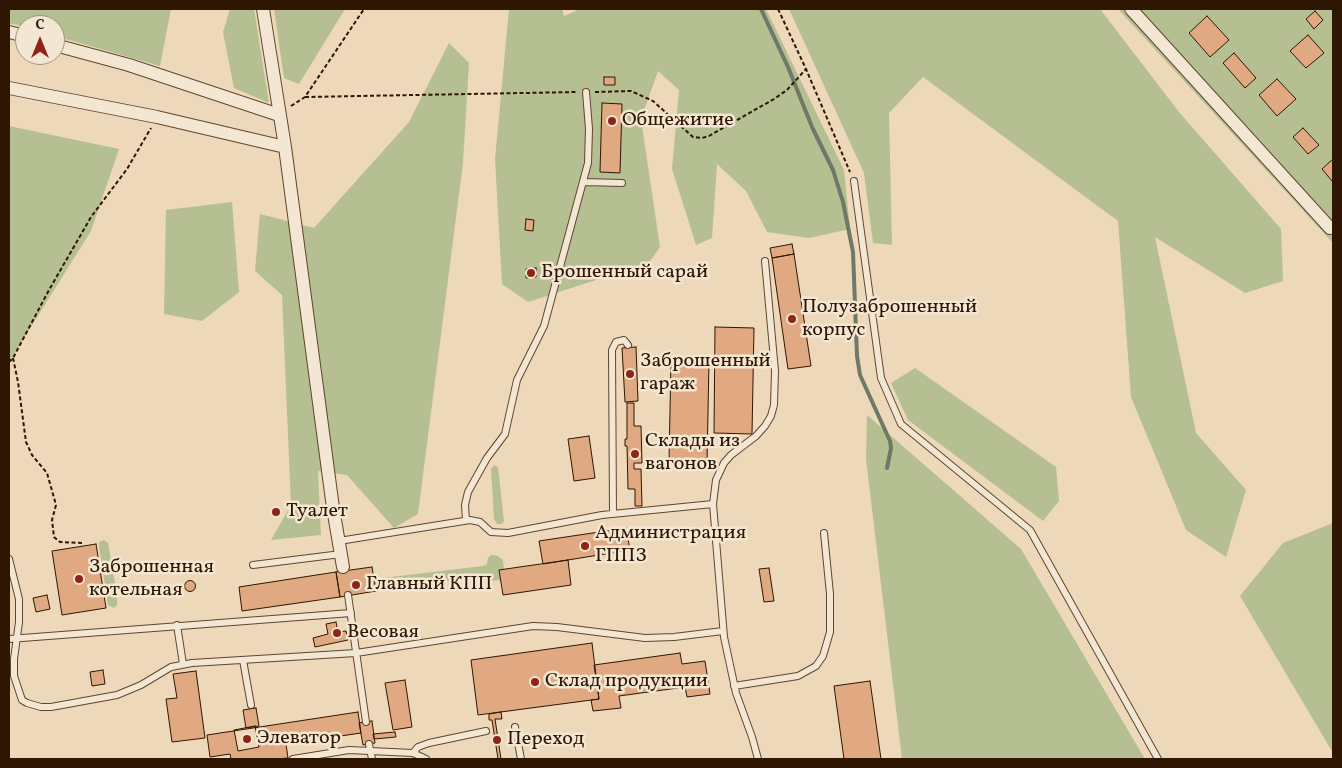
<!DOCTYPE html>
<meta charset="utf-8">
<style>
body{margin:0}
#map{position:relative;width:1342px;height:768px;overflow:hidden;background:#edd8ba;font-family:Vollkorn,serif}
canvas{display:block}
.frame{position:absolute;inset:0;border:10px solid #2e1602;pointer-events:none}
.north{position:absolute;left:15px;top:15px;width:50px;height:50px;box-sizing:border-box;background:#f3e6d2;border:1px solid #a4937f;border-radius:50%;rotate:0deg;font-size:14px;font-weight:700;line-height:20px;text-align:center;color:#2e1602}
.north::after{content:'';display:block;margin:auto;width:18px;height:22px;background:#8f2418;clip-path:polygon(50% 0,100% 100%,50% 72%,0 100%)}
</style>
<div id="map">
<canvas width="1342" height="768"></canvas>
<div class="frame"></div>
<div class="north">С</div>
</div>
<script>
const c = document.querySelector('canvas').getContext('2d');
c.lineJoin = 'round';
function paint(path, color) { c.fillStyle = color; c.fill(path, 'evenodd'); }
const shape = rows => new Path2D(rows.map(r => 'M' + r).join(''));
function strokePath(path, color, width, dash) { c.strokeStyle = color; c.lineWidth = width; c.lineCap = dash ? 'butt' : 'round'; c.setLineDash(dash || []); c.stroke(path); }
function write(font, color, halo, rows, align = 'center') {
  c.font = font + ' Vollkorn,serif'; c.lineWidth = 5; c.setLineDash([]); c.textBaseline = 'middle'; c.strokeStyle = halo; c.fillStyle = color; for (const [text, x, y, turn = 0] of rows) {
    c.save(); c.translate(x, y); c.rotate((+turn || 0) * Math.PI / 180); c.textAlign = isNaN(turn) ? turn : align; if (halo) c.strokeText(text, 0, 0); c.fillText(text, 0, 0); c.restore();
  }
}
paint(shape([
 [9,9,171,9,160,66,55,36,55,25,25,25,25,27,9,23],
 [230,9,254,9,269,103,234,88,223,32],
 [274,9,345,9,299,84,284,78],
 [509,9,562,9,564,16,580,9,766,9,844,170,850,229,809,238,767,232,746,191,717,164,712,238,696,245,672,169,679,90,658,71,641,119,660,247,649,263,528,302,502,284,495,159],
 [789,9,1100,9,1179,112,1281,229,1283,281,1245,293,1155,237,1196,433,1246,490,1226,557,1186,530,1131,397,1118,221,923,77,889,113,892,245,873,243,864,173],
 [1118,9,1333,9,1333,243],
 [449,43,469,63,463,163,418,514,394,528,347,475,318,471,321,535,271,540,291,505,282,295,255,271,260,214,314,228,409,122],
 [9,126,119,149,91,231,9,362],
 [232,202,239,292,202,321,164,314,166,210],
 [915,368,1056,467,1059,501,1043,521,908,420,891,383],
 [867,415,1021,549,1145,759,902,759,866,459],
 [494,465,498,467,504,521,502,524,497,524,494,519,491,469],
 [1333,523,1333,753,1240,596,1283,543],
 [104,540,108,543,109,548,117,594,117,605,114,608,108,605,99,547,99,542],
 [491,555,498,556,503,560,504,569,499,570,501,580,489,581,482,576,376,591,374,579,483,566,487,564,488,558]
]), '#b5bf92');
strokePath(shape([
 [761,9,788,67,812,127,833,170,843,202,853,252,857,356,860,375,890,441,891,448,887,468]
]), '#6f7967', 4);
const building = shape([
 [1315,11,1323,20,1314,29,1306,19,1315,11],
 [1207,16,1229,40,1210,57,1189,33,1207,16],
 [1308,35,1324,53,1306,68,1290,51,1308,35],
 [1234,53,1256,78,1245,88,1223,63,1234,53],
 [604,77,615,77,615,85,604,85,604,77],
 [1277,79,1296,99,1277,116,1259,95,1277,79],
 [602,103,622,104,620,173,600,172,602,103],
 [1303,128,1319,145,1308,154,1293,137,1303,128],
 [1333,159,1333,180,1332,181,1322,169,1333,159],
 [526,219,534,220,533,231,525,230,526,219],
 [792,244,794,254,772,258,770,248,792,244],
 [794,254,811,366,788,369,772,258,794,254],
 [536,268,536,277,526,278,526,269,536,268],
 [715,327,754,328,752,434,714,433,715,327],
 [636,347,638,401,625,402,622,348,636,347],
 [671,359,709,360,707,464,669,463,671,359],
 [627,403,634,403,634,426,641,426,642,463,634,463,634,469,641,469,642,506,635,506,635,489,628,489,627,446,625,446,625,439,627,439,627,403],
 [589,436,595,478,574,481,568,439,589,436],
 [626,528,630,550,543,564,539,541,626,528],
 [96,544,106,608,62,615,52,551,96,544],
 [568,560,571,585,503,595,499,570,568,560],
 [372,567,376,591,340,597,336,572,372,567],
 [769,568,774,601,764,602,759,569,769,568],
 [336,572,340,597,242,611,239,587,336,572],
 '184.5 586a5.5 5.5 0 1 1 11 0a5.5 5.5 0 1 1-11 0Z',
 [47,595,50,609,36,612,33,598,47,595],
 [336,622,338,632,346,631,348,640,315,647,313,638,328,634,326,624,336,622],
 [592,643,599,699,478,715,471,660,592,643],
 [680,653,682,664,705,661,710,694,687,697,685,687,619,696,621,708,593,711,591,700,599,699,594,665,680,653],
 [103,670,105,684,92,686,90,672,103,670],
 [196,671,205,738,172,742,166,699,177,698,173,674,196,671],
 [405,680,412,727,393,730,385,683,405,680],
 [870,681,881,759,844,759,834,686,870,681],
 [256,708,259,726,246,728,243,710,256,708],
 [358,712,361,733,286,744,288,758,276,759,231,759,230,754,210,757,207,735,358,712],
 [501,712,502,719,495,719,501,759,498,759,492,720,489,720,489,714,501,712],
 [372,721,375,743,363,745,359,723,372,721],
 [255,726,259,747,238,751,234,730,255,726],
 [395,732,396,737,374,739,373,734,395,732]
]);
paint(building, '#e0a982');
strokePath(building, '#2e1602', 1);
const service = shape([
 [854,181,881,378,901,424,1030,530,1158,759],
 [584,182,622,183],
 [713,504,724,637,736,693,752,737,758,759],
 [613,514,612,350,616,342,624,340,628,345],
 [466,520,465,505,468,492,487,458,505,434,517,380,544,326,588,163,589,129,586,92],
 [339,541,470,520,480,522,491,532,508,533,602,515,713,504,716,480,724,463,731,455,756,436,765,426,771,416,774,405,775,371,765,261],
 [9,559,19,599,19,622,14,659,14,676,22,700,27,703,41,707,51,707,117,695,141,685,171,667,192,663,356,653,533,626,557,627,645,638,674,637,723,631],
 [253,565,341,554],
 [348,595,366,722],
 [177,625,183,664],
 [9,639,351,613],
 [243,660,251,705],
 [734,686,798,676,816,666,823,656,830,632,830,594,824,533],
 [515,727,521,759],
 [369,744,372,759],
 [413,753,418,747,429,743,486,731],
 [293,759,349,750,413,753,426,759]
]);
const minor = shape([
 [263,9,285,147,333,508,343,567],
 [1131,9,1330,228],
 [9,32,25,36],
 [55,45,129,65,279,115],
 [9,88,157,117,285,147]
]);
strokePath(service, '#5e4630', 8);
strokePath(minor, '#5e4630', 14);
strokePath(shape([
 [778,9,806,69,850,172],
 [595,92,631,91,653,101,693,137,702,138,709,136,774,99,787,90,806,69],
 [305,97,578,92],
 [291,106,305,97,364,9],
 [13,358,18,382,26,442,32,455,47,473,56,505,52,520,54,537,60,542,83,543],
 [9,362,13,358,49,290,91,217,127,169,151,128]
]), '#2e1602', 2, [4, 2.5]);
strokePath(service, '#f3e6d2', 6);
strokePath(minor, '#f3e6d2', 12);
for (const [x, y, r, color] of [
 [612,121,5,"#8f2418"],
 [531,273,5,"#8f2418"],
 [792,319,5,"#8f2418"],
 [630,374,5,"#8f2418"],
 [635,454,5,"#8f2418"],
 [276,512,5,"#8f2418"],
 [585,546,5,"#8f2418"],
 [79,579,5,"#8f2418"],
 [356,585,5,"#8f2418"],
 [337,633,5,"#8f2418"],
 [535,682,5,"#8f2418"],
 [247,739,5,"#8f2418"],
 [497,740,5,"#8f2418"]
]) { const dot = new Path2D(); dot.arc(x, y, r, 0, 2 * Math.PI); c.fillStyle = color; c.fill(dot); strokePath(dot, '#f3e6d2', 2); }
write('20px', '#2e1602', '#f3e6d2', [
 ["Общежитие",622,121],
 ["Брошенный сарай",541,273],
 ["Полузаброшенный",802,308],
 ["корпус",802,331],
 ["Заброшенный",640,362],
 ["гараж",640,385],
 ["Склады из",645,442],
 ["вагонов",645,465],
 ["Туалет",286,512],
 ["Администрация",595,534],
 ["ГППЗ",595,557],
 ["Заброшенная",89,568],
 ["котельная",89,591],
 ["Главный КПП",366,585],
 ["Весовая",347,633],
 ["Склад продукции",545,682],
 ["Элеватор",257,739],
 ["Переход",507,740]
], 'left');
</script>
